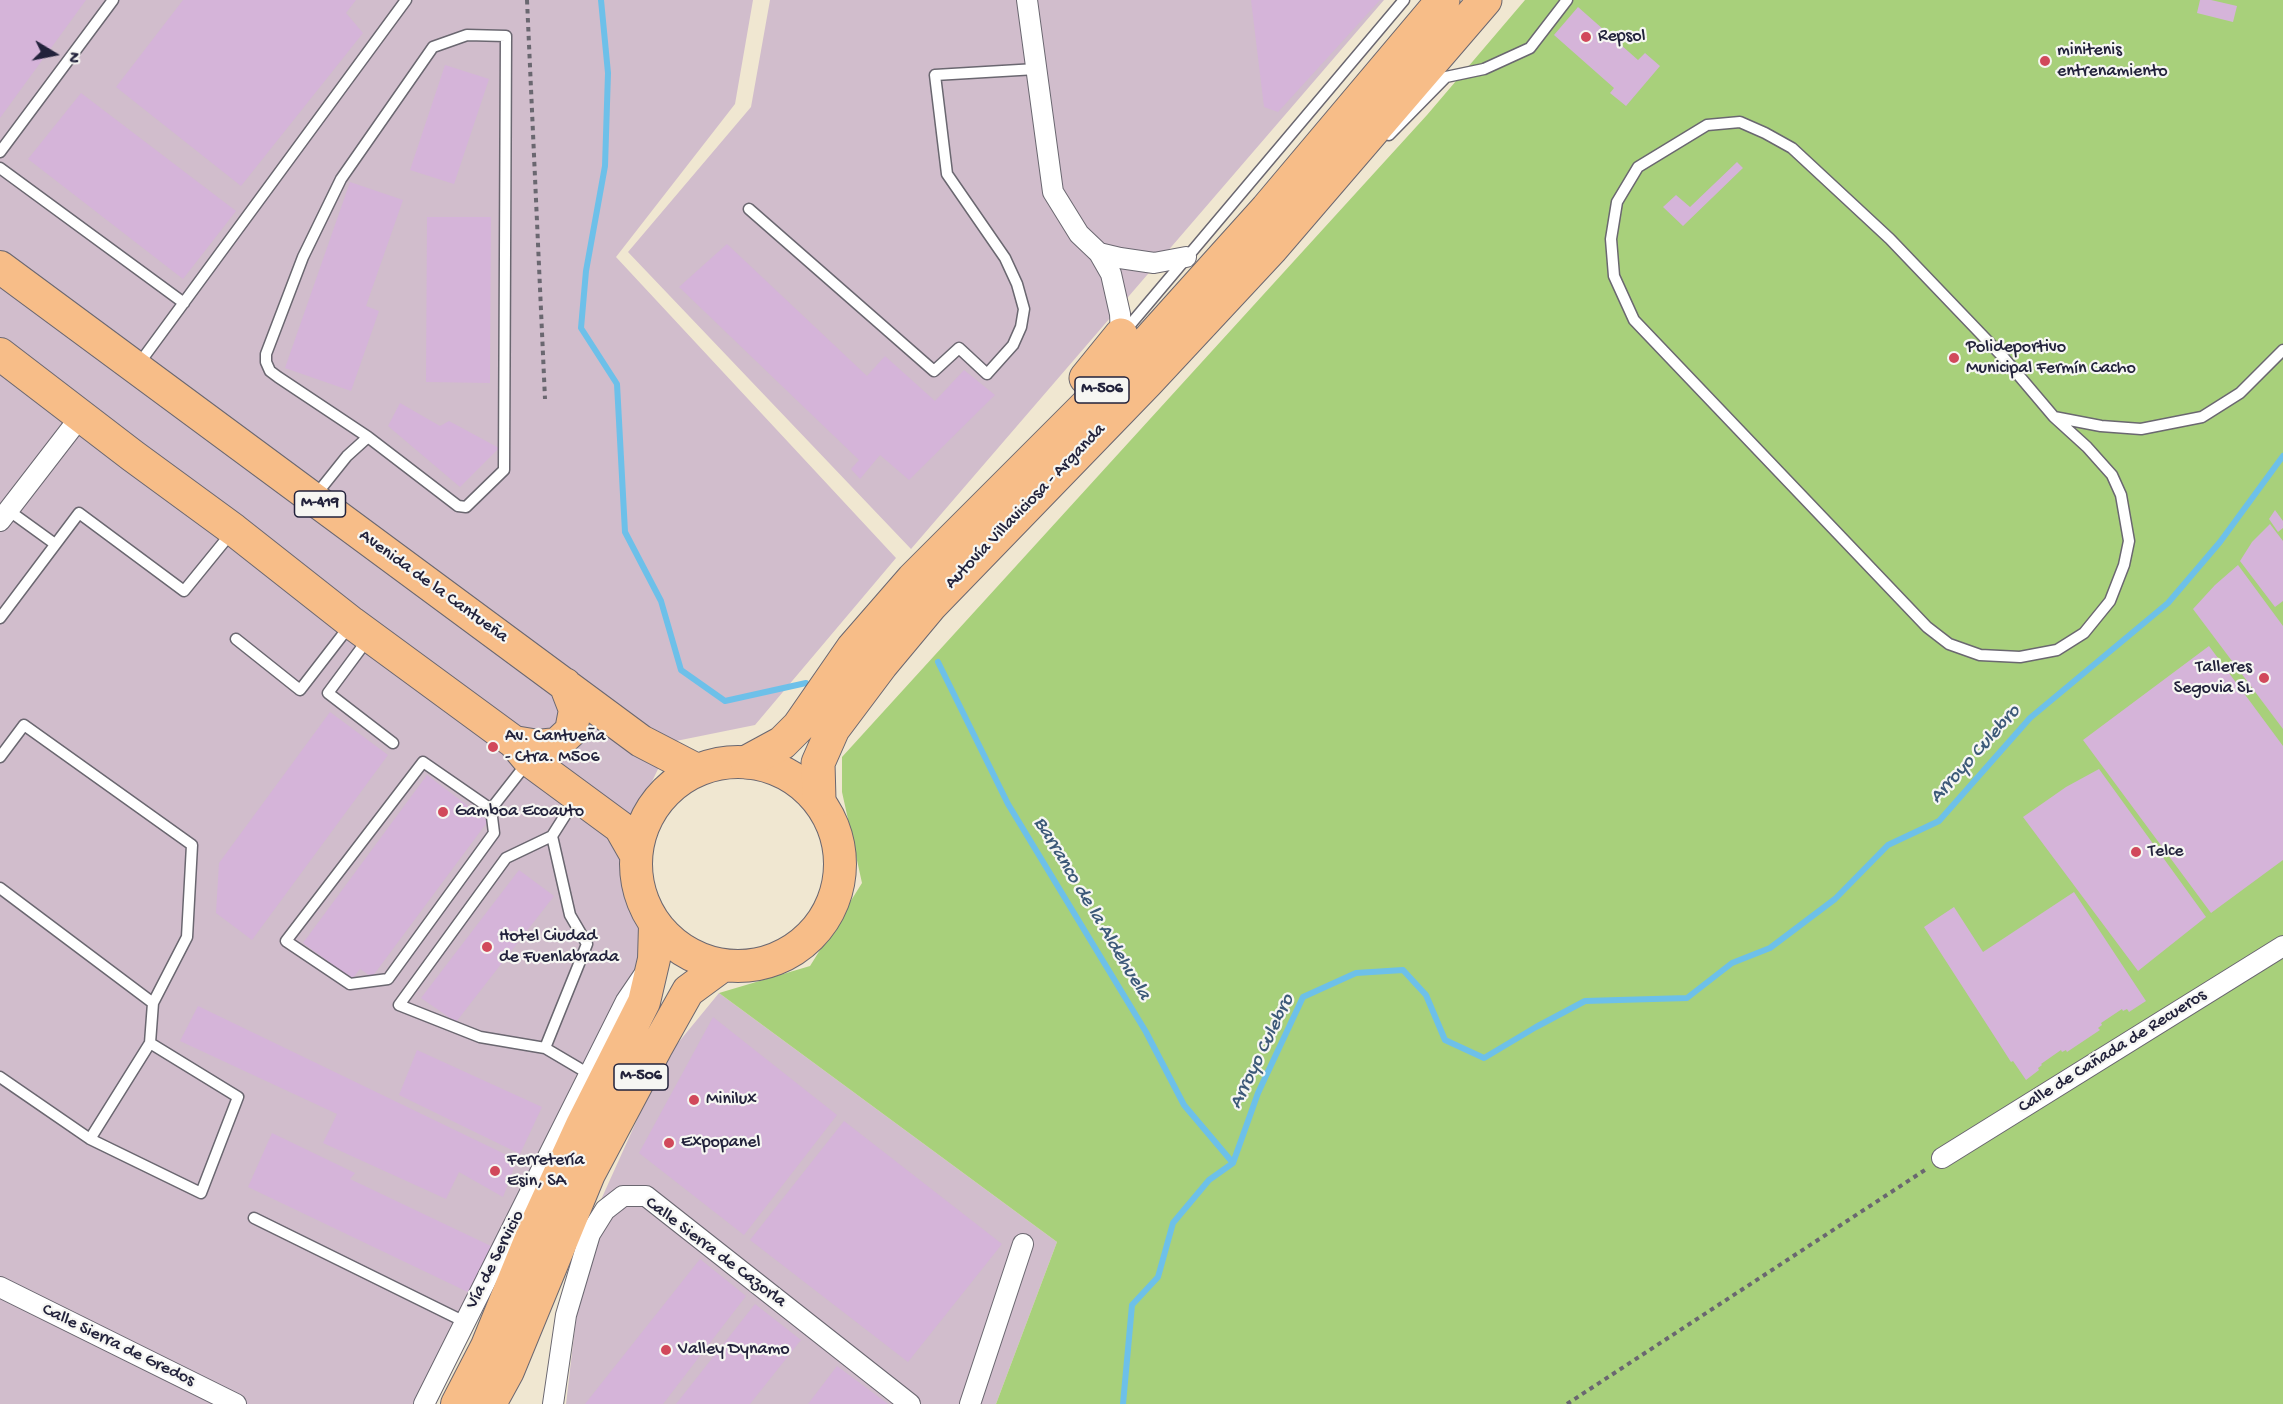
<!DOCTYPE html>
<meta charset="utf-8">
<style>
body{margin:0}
#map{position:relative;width:2283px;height:1404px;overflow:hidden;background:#f0e7d1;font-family:"Gochi Hand",sans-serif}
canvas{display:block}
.north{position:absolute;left:24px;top:24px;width:60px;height:60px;-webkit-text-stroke:4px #f6f6f2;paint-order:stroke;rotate:100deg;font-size:16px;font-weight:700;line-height:24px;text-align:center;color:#22223b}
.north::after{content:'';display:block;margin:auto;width:21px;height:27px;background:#22223b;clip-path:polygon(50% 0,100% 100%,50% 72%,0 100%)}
</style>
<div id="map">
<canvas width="2283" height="1404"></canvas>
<div class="north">N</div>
</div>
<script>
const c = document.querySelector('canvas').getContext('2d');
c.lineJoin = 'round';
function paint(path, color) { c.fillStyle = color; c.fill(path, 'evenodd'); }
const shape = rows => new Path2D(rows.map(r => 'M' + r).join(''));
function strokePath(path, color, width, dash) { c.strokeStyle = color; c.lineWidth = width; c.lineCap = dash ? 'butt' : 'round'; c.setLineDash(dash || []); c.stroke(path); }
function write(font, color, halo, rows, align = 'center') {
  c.font = font + ' "Gochi Hand",sans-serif'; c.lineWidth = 4.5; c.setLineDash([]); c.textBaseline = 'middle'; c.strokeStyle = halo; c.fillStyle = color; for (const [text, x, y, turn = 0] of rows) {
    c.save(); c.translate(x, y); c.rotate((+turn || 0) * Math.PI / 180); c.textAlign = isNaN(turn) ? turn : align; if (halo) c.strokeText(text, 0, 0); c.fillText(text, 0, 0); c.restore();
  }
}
paint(shape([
 [0,0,753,0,735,104,616,257,896,558,755,725,671,742,620,848,644,942,629,1006,436,1404,0,1404],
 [770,0,1384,0,911,549,628,252,751,107],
 [719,993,1057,1242,996,1404,566,1404,586,1233,664,1060]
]), '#d1bdcc');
paint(shape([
 [1525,0,2283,0,2283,1404,996,1404,1057,1242,719,993,810,966,862,883,842,792,842,757,1427,115]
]), '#a8d07b');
strokePath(shape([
 [601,0,608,73,605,166,586,271,581,328,617,384,625,532,661,601,681,670,725,701,806,683],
 [938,662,1008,804,1146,1032,1184,1105,1233,1163],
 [1123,1404,1132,1305,1158,1277,1173,1223,1209,1180,1233,1163,1258,1093,1303,997,1356,973,1403,970,1426,995,1445,1040,1484,1058,1536,1027,1585,1001,1687,998,1732,963,1770,948,1835,899,1888,845,1939,821,2030,718,2168,603,2220,542,2283,456]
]), '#6dc0e9', 6);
paint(shape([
 [0,0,86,0,0,118],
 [183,0,356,0,346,13,363,33,241,186,116,87],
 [1251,0,1380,0,1278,112,1264,107],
 [2200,0,2211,0,2237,6,2233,22,2197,13],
 [1578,7,1638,60,1645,53,1660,66,1626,106,1610,93,1614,88,1554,35],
 [445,65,489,79,454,184,410,170],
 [81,93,236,211,183,279,28,159],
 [1737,162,1743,168,1683,226,1663,207,1676,195,1690,207],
 [350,182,403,200,366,306,379,311,351,391,285,368],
 [427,217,491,217,490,383,426,382],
 [727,244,867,376,885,356,935,401,964,370,995,395,909,480,880,455,860,479,851,469,859,460,679,287],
 [400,403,440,426,449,421,499,448,460,487,388,426],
 [2275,510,2283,521,2283,528,2278,532,2269,519],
 [2270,524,2283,541,2283,601,2275,607,2240,561,2252,542],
 [2238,565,2283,626,2283,729,2193,609,2215,585],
 [2209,646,2283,746,2283,860,2211,913,2083,740],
 [330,712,388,755,252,940,216,913,219,863],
 [2099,769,2206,917,2138,971,2023,817,2066,787],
 [427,775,488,821,372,977,360,969,352,979,303,943],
 [519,870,554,896,456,1022,421,998],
 [2074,892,2146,1001,2129,1012,2127,1009,2123,1011,2122,1009,2101,1023,2102,1025,2098,1028,2100,1030,2067,1052,2066,1050,2062,1052,2061,1050,2041,1064,2042,1065,2038,1068,2039,1070,2026,1080,2013,1061,2011,1062,1924,927,1954,907,1983,952],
 [198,1006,517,1160,503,1197,459,1172,446,1199,323,1143,337,1114,180,1041],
 [713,1017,837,1115,744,1235,639,1153],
 [417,1050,542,1107,520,1154,399,1095],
 [844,1121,1002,1244,908,1362,750,1240],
 [272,1133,355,1173,350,1179,493,1247,472,1294,248,1187],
 [700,1259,746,1296,663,1404,585,1404],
 [755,1304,801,1340,750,1404,676,1404],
 [837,1366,888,1404,808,1404]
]), '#d5b4d9');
const lane = shape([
 [1389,135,1446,77,1484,69,1530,48,1567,0],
 [0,152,113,0],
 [0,168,184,303],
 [749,209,934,371,959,348,987,374,1013,345,1021,327,1024,309,1017,284,1005,258,947,174,935,75,1036,69],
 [1124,332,1404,0],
 [138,365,406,0],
 [2054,417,2087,447,2112,475,2121,495,2129,541,2124,565,2110,601,2084,633,2057,650,2020,657,1980,655,1949,644,1927,627,1634,320,1614,276,1611,239,1617,202,1638,167,1707,125,1740,122,1765,133,1792,148,1890,239,2004,358,2054,417,2101,426,2141,429,2202,417,2240,393,2283,350],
 [315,496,347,456,368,437,278,377,270,371,266,362,266,354,303,257,341,179,433,47,467,35,506,36,504,470,466,507,458,506,368,437],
 [8,510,55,544],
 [0,618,79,513,184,591,232,532],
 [236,639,300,690,351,624],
 [368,639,328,693,393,743],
 [0,757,24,725,192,845,187,937,153,1003],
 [576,798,552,836,570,915,587,944,545,1048,589,1074],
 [491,809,423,762,286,941,350,984,388,979,494,833,491,809,527,763],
 [0,888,153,1003,150,1043,90,1139],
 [545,1048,480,1037,399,1005,506,858,552,836],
 [0,1077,90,1139,201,1193,238,1097,150,1043],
 [254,1218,465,1322]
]);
const street = shape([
 [1027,0,1053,192,1079,234,1099,253,1111,274,1120,314,1121,335],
 [1099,253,1120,258,1154,263,1186,257],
 [0,521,81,416],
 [1942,1158,2283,946],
 [0,1287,236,1404],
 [424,1404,626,1001,643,976],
 [553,1404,566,1315,590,1234,605,1210,623,1196,646,1196,910,1404],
 [970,1404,1023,1244]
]);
const primary = shape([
 [0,267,641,741,697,770],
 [0,354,133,456,234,530,352,623,514,742,529,760,620,827,636,855],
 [514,742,538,746,557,744,571,731,575,710,565,684],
 '636 864a102 102 0 1 1 204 0a102 102 0 1 1-204 0Z',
 [457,1404,487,1346,538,1221,582,1125,644,1002,654,959,655,925],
 [490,1404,508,1371,589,1174,656,1048,688,991,722,966]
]);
const highway = shape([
 [1086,378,1121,335],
 [747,762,782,743,799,726,853,648,913,579,1124,368,1267,209,1443,0],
 [819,800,818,763,833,729,881,665,931,605,1147,382,1271,249,1485,0]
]);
strokePath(lane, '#6a6770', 13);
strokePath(street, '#6a6770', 22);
strokePath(primary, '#6a6770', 34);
strokePath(highway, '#6a6770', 35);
strokePath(shape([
 [527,0,545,399],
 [1567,1404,1928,1168]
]), '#6a6770', 4, [4.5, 4.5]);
strokePath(lane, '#fff', 10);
strokePath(street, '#fff', 20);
strokePath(primary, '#f7bd88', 32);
strokePath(highway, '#f7bd88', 33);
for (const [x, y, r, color] of [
 [1586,37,6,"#d1495b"],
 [2045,61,6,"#d1495b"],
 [1954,358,6,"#d1495b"],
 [2264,678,6,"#d1495b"],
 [493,747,6,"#d1495b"],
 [443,812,6,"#d1495b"],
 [2136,852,6,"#d1495b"],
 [487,947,6,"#d1495b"],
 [694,1100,6,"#d1495b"],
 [669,1143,6,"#d1495b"],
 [495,1171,6,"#d1495b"],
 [666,1350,6,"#d1495b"]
]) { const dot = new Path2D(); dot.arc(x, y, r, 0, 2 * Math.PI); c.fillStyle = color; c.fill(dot); strokePath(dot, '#f6f6f2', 2); }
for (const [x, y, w] of [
 [1102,390,54],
 [320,504,51],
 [641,1077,54]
]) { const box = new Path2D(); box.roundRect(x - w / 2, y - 13, w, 26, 4.5); c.fillStyle = '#f6f6f2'; c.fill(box); strokePath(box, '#22223b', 1.5); }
write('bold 16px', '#22223b', null, [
 ["M-506",1102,390],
 ["M-419",320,504],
 ["M-506",641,1077]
]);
write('18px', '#22223b', '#f6f6f2', [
 ["Repsol",1598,37],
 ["minitenis",2057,51],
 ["entrenamiento",2057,72],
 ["Polideportivo",1966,348],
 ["Municipal Fermín Cacho",1966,369],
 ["Talleres",2252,668,"right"],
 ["Segovia SL",2252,689,"right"],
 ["Av. Cantueña",505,737],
 ["- Ctra. M506",505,758],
 ["Gamboa Ecoauto",455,812],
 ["Telce",2148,852],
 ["Hotel Ciudad",499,937],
 ["de Fuenlabrada",499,958],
 ["Minilux",706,1100],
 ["Expopanel",681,1143],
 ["Ferretería",507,1161],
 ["Esin, SA",507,1182],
 ["Valley Dynamo",678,1350]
], 'left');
write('18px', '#22223b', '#f6f6f2', [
 ["Autovía Villaviciosa - Arganda",1026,507,-46],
 ["Avenida de la Cantueña",433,587,36],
 ["Calle de Cañada de Recueros",2113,1052,-32],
 ["Calle Sierra de Cazorla",715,1253,37],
 ["Vía de Servicio",496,1260,-63],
 ["Calle Sierra de Gredos",118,1346,26]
]);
write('italic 20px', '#3c5978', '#f6f6f2', [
 ["Arroyo Culebro",1976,755,-48],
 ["Barranco de la Aldehuela",1091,909,59],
 ["Arroyo Culebro",1263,1052,-64]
]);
</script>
